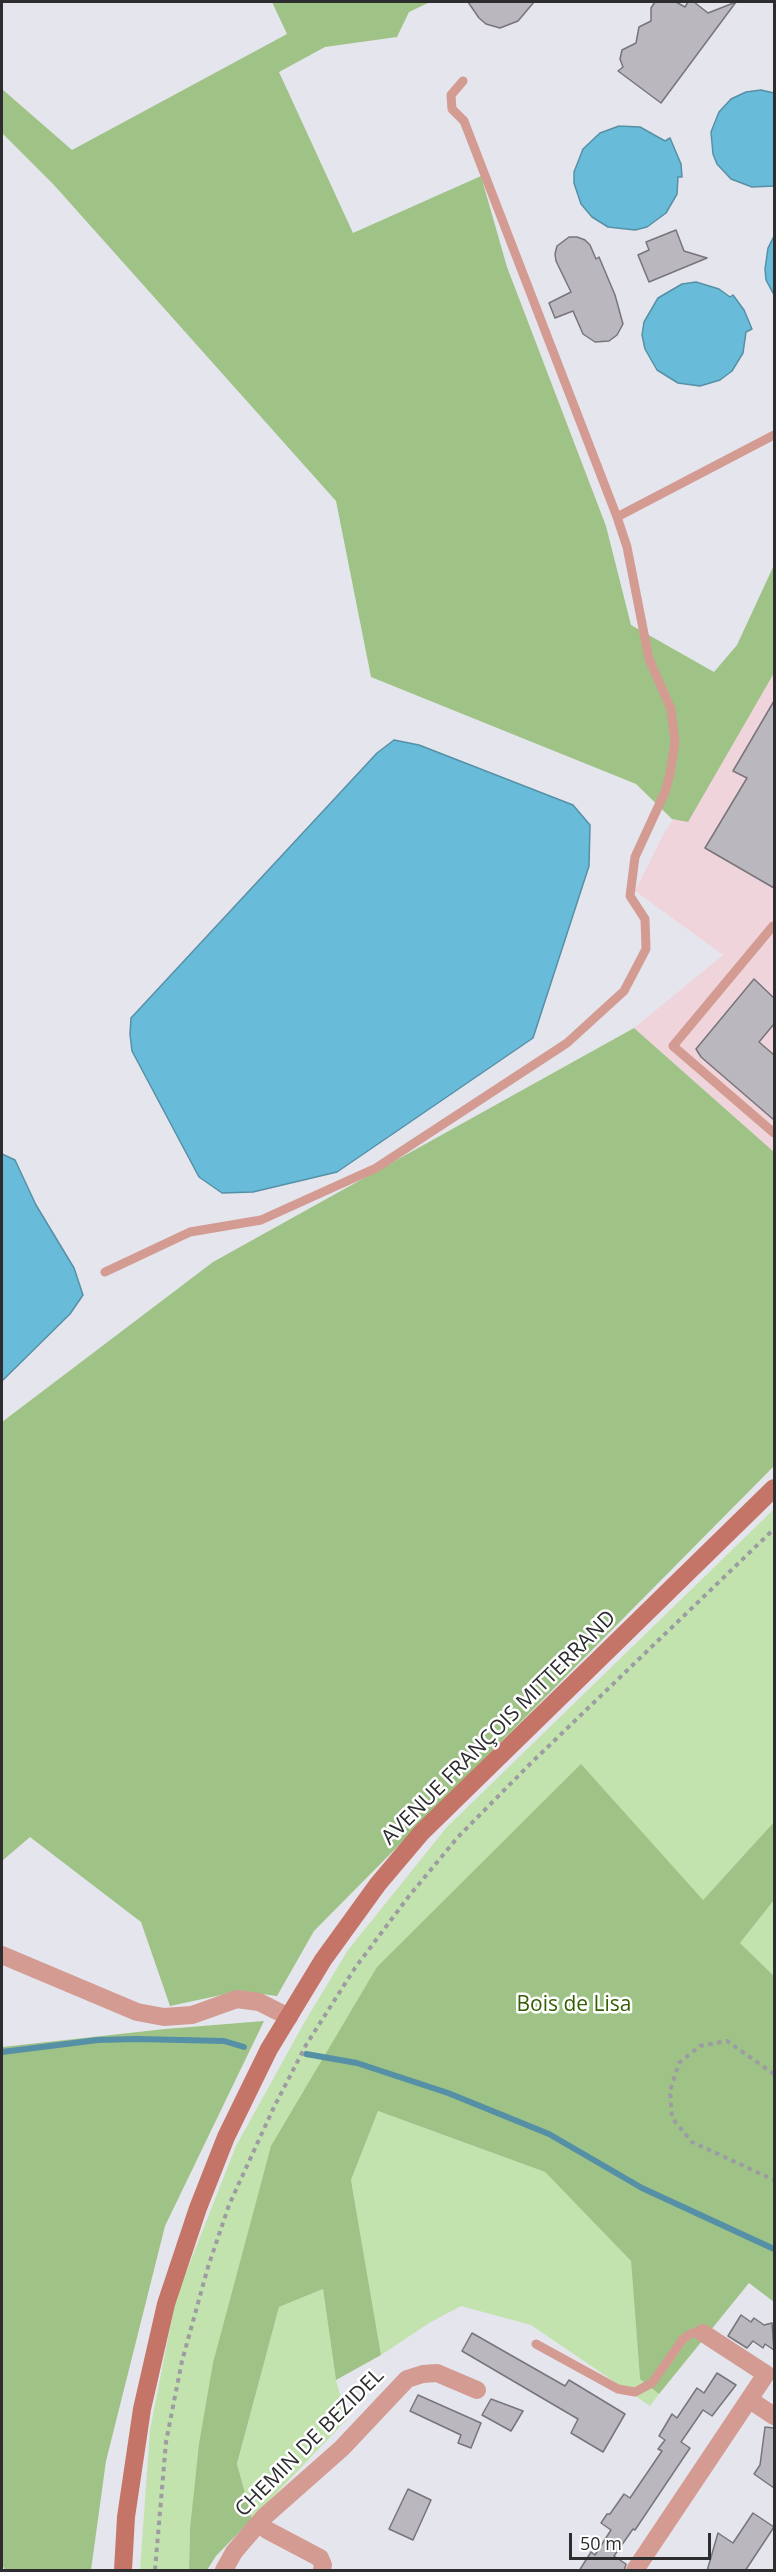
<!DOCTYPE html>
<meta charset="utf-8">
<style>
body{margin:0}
#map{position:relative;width:776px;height:2572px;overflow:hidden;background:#e5e5ed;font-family:"Open Sans",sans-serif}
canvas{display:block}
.frame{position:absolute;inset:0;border:3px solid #2d2d30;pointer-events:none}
.scale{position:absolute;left:569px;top:2533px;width:142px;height:27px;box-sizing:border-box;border:3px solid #2d2d30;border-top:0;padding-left:8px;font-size:18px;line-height:21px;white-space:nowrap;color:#2d2d30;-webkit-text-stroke:4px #fff;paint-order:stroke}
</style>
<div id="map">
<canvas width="776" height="2572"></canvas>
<div class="frame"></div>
<div class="scale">50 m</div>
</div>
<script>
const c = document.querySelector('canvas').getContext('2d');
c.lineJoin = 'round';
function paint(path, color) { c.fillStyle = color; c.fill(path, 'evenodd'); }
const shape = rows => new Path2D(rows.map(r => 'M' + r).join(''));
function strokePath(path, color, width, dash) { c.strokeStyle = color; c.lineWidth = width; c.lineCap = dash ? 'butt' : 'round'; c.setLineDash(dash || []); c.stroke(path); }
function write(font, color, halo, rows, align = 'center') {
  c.font = font + ' "Open Sans",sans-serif'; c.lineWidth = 5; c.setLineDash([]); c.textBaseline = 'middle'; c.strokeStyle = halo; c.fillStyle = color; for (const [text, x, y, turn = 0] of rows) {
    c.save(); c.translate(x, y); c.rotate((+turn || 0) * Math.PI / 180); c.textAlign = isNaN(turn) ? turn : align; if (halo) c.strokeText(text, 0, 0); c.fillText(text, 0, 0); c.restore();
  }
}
paint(shape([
 [774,673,774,1152,634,1028,723,955,635,891,664,833]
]), '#efd5db');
paint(shape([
 [774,1509,774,1822,703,1900,377,1967,190,2529,189,2570,140,2570,150,2430,176,2298,236,2146,304,2023,348,1950,447,1827],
 [774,1900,774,1976,740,1943],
 [378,2111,545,2172,631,2261,640,2379,659,2394,650,2406,531,2325,461,2306,429,2323,381,2355,351,2180],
 [323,2289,336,2380,347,2419,252,2519,237,2465,279,2307]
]), '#c2e3ad');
paint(shape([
 [272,2,430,2,409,12,397,37,325,47,279,72,353,233,481,176,507,267,606,526,631,625,714,672,737,645,774,565,774,673,688,822,672,819,636,784,371,677,336,501,54,185,2,133,2,89,72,150,287,34],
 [634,1028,774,1152,774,1466,314,1931,277,1996,240,1991,170,2006,141,1922,30,1837,2,1861,2,1422,213,1262],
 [581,1764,703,1900,774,1822,774,1900,740,1943,774,1976,774,2302,749,2283,659,2394,640,2379,631,2261,545,2172,378,2111,351,2180,381,2355,336,2380,323,2289,279,2307,237,2464,252,2519,216,2556,207,2570,189,2570,190,2529,199,2444,213,2363,271,2146,377,1967],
 [264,2021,165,2226,106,2461,91,2570,5,2570,2,2564,2,2047,165,2029]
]), '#9fc386');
const water = shape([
 [761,90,774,93,774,186,752,187,731,179,717,164,713,154,711,132,719,112,731,99,746,92,761,90],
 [619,126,640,127,665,141,670,138,681,164,682,177,678,177,677,194,666,213,647,227,635,230,608,227,592,217,581,204,574,183,574,172,583,149,600,133,619,126],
 [774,236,774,295,766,280,765,269,768,248,774,236],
 [696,282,719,289,730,297,733,295,744,310,752,329,746,332,743,353,732,371,720,380,700,386,678,383,657,370,645,349,642,335,644,322,658,298,682,284,696,282],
 [394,740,419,745,573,805,590,825,589,866,533,1038,337,1172,253,1192,222,1193,199,1177,132,1051,130,1034,131,1018,377,753,394,740],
 [2,1154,15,1160,36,1205,74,1268,83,1295,70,1314,2,1381,2,1154]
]);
paint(water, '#68bbd9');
strokePath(water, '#5690a6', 1.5);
strokePath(shape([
 [2,2052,98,2040,137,2039,224,2041,244,2047],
 [306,2054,357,2063,448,2093,549,2134,642,2188,774,2249]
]), '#5690a6', 6);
const building = shape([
 [468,2,534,2,518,21,500,28,486,24,479,18,468,2],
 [655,2,676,2,685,7,688,2,694,2,708,13,736,2,661,103,618,71,623,67,620,59,622,50,636,43,639,27,651,21,651,8,655,2],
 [676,230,684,251,707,258,649,282,638,255,649,250,646,242,676,230],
 [569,237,577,237,585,240,590,245,596,259,599,257,615,295,623,324,617,335,609,341,595,342,583,334,573,311,555,318,549,303,571,292,556,261,555,254,557,246,569,237],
 [774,701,774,888,705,848,747,778,733,771,774,701],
 [754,979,774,998,774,1024,759,1042,774,1055,774,1120,701,1057,696,1049,754,979],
 [741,2315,751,2322,754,2318,764,2325,772,2323,774,2350,765,2344,763,2348,753,2341,747,2348,728,2336,741,2315],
 [472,2333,565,2386,569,2380,625,2414,603,2452,571,2433,578,2419,462,2351,472,2333],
 [717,2373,736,2385,712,2416,703,2410,681,2442,690,2448,635,2530,633,2529,614,2556,626,2564,624,2571,579,2571,591,2552,595,2555,611,2530,601,2523,607,2514,610,2514,624,2494,630,2498,662,2451,658,2449,665,2440,659,2436,672,2414,677,2418,697,2388,704,2393,717,2373],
 [418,2395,481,2423,471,2448,458,2443,461,2435,410,2411,418,2395],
 [491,2399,523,2411,511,2431,482,2415,491,2399],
 [765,2427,774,2428,774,2488,754,2474,760,2465,765,2427],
 [408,2489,431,2500,413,2540,389,2529,408,2489],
 [753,2513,774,2527,745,2571,707,2571,718,2533,733,2543,753,2513]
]);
paint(building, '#bbb7be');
strokePath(building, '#77747a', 1.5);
strokePath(shape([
 [774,2074,727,2041,700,2046,679,2063,670,2091,672,2118,692,2142,774,2180],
 [155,2570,166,2442,182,2361,208,2267,229,2205,274,2107,306,2045,355,1968,409,1896,458,1837,530,1764,774,1529]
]), '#9c9ca2', 4, [4.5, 4.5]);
strokePath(shape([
 [617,517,774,435],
 [773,926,673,1046,774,1133],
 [105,1272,190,1232,261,1220,376,1168,567,1043,624,991,646,949,645,919,630,896,635,857,665,792,670,774,675,742,671,709,649,659,627,547,617,517,464,121,452,109,451,95,463,81],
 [536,2344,618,2389,635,2392,652,2383,683,2339,692,2333,703,2333]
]), '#d39b92', 9);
strokePath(shape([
 [2,1955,137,2012,164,2017,192,2015,237,1999,259,2002,289,2017],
 [750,2400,774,2416],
 [259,2523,267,2530,320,2558,323,2565,322,2570],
 [224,2570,234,2552,264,2517,342,2448,407,2379,423,2374,437,2373,477,2390],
 [635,2570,766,2374,703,2333]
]), '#d39b92', 18);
strokePath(shape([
 [123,2570,126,2517,142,2409,166,2304,198,2208,226,2137,269,2049,323,1960,378,1884,422,1832,774,1488]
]), '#c57568', 18);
write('21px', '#2d2d30', '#fff', [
 ["AVENUE FRANÇOIS MITTERRAND",499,1728,-45],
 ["CHEMIN DE BEZIDEL",310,2443,-45]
]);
write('21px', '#355f03', '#fff', [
 ["Bois de Lisa",574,2005]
]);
</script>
